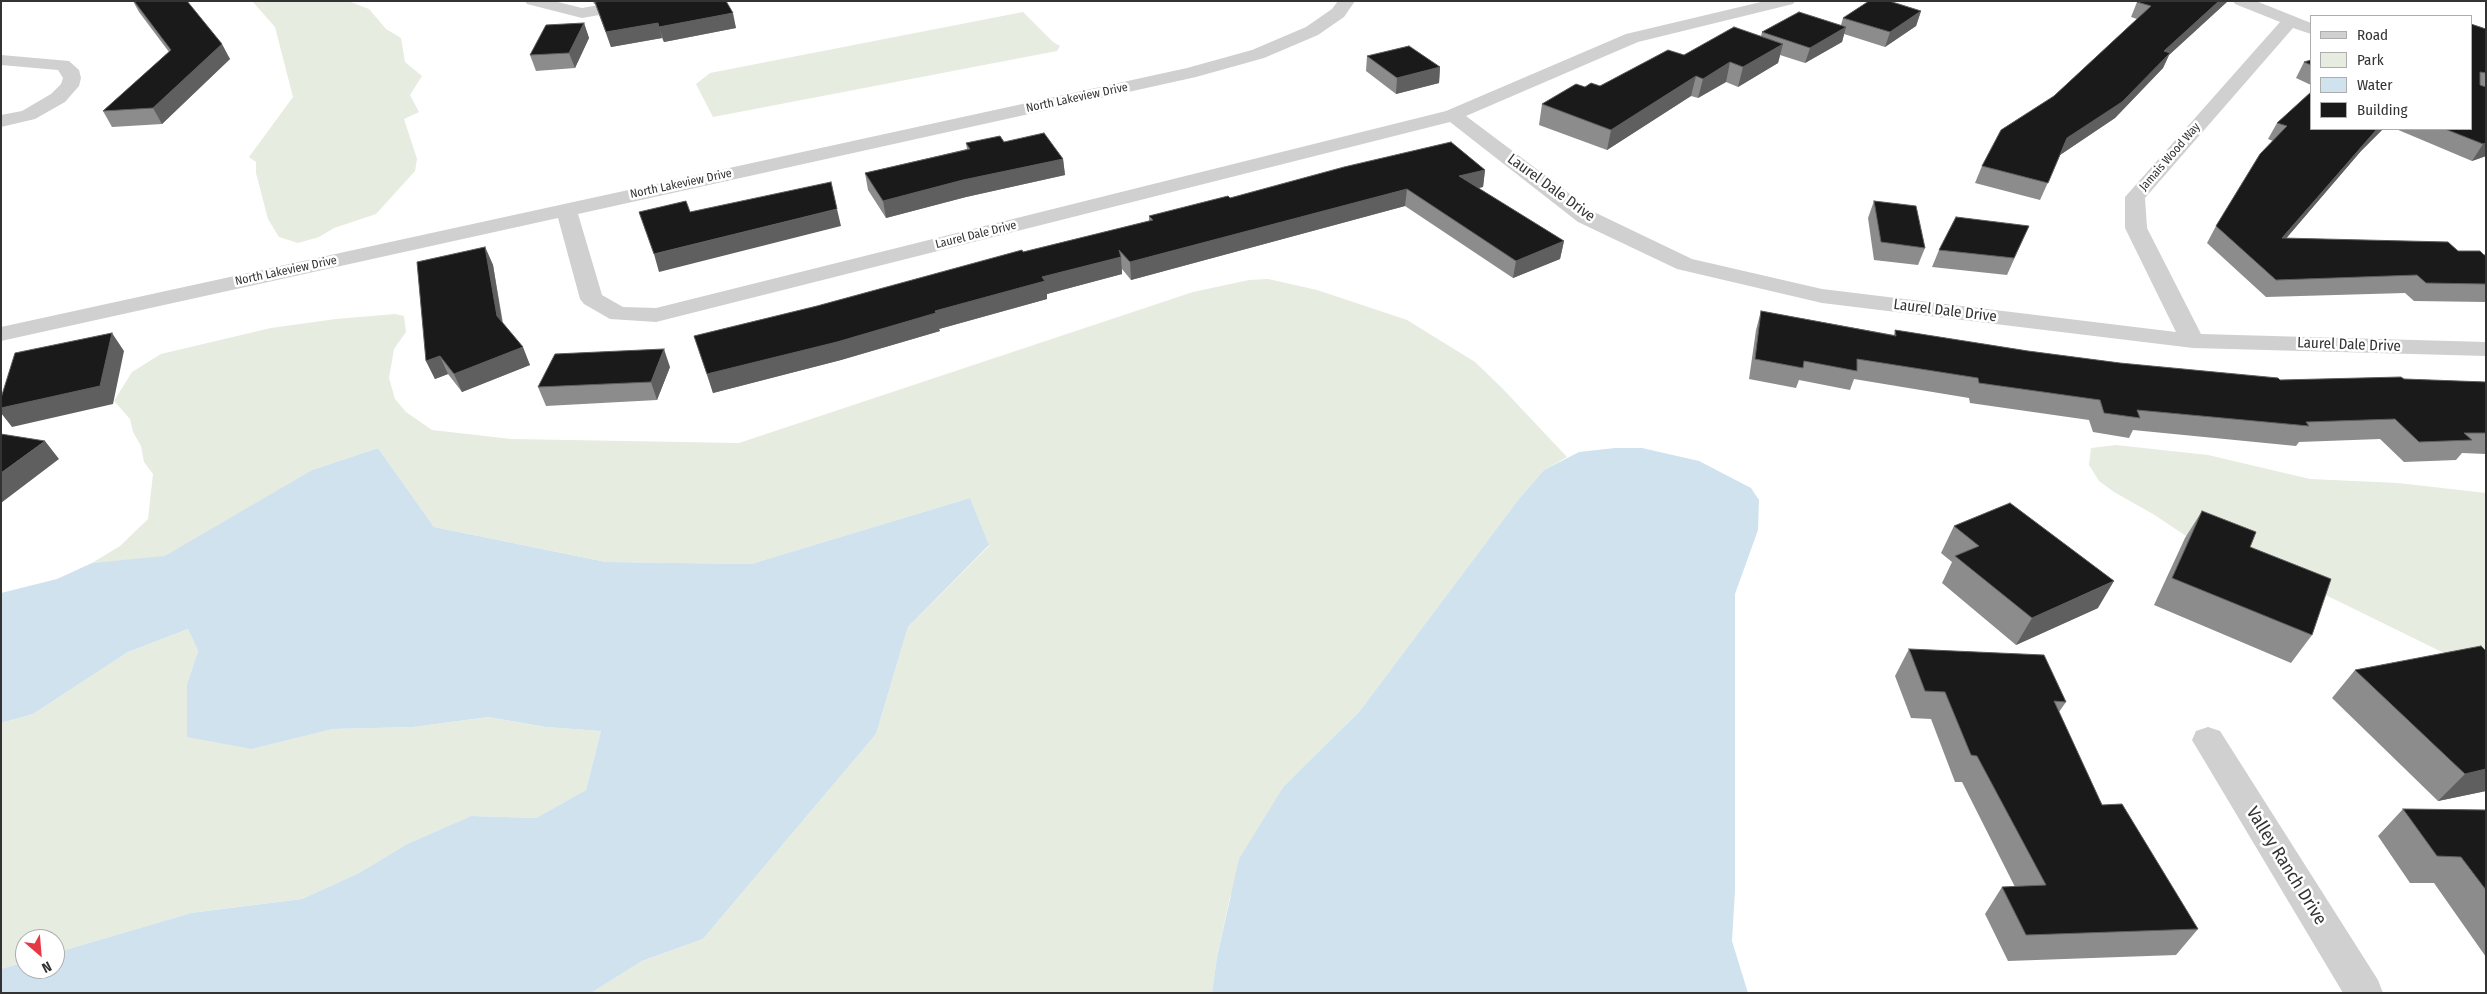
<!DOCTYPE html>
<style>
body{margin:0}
#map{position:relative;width:2487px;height:994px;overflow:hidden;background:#fff;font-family:"Fira Sans Condensed",sans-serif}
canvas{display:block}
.frame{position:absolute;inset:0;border:2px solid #333;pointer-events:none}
.legend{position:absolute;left:2310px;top:15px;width:162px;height:115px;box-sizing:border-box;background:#fff;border:1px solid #adadad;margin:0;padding:6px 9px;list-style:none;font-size:15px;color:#333}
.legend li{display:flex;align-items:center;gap:10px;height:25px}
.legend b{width:25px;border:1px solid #adadad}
.north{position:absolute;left:15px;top:929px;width:50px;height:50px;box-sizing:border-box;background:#fff;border:1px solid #adadad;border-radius:50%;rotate:153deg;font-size:14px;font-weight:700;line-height:20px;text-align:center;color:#333}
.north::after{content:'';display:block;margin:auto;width:18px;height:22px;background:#e63946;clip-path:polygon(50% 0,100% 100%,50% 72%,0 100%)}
</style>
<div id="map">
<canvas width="2487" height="994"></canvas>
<div class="frame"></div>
<ul class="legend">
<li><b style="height:6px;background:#d0d0d0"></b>Road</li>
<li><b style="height:14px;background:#e6ecdf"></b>Park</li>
<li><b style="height:14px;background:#cfe2ee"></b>Water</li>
<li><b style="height:14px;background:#1a1a1a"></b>Building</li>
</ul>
<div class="north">N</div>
</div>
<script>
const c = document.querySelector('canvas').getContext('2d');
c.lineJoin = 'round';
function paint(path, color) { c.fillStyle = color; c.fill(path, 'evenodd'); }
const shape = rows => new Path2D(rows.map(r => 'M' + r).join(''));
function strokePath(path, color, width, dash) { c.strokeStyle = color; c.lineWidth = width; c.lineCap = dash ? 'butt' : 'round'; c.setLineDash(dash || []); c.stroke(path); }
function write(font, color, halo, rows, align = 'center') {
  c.font = font + ' "Fira Sans Condensed",sans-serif'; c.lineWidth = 5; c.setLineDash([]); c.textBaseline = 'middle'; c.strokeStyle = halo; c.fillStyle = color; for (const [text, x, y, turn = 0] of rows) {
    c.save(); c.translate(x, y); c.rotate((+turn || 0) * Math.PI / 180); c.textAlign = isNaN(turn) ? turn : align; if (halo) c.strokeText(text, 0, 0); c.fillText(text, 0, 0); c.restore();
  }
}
paint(shape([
 [252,1,348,1,369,9,386,29,401,38,405,62,422,76,410,95,419,112,404,119,417,159,415,171,376,214,334,228,319,237,298,243,279,237,268,219,256,173,256,162,249,157,293,97,275,27],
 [1023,12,1053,42,1060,46,1057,51,713,117,696,84,710,73],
 [1268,279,1317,290,1407,320,1475,362,1502,388,1567,457,1544,470,1518,500,1359,712,1284,786,1230,897,1217,957,1212,993,591,993,642,961,703,939,876,734,908,627,989,546,970,498,751,564,606,562,434,527,378,448,312,470,165,557,92,563,120,546,148,519,153,474,144,462,141,446,133,432,130,419,114,401,132,372,161,354,271,328,336,319,395,314,404,316,406,332,394,349,389,378,395,399,406,412,432,430,511,439,739,443,1193,292,1249,280],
 [2116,445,2208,455,2310,479,2398,483,2486,493,2486,693,2450,656,2293,579,2207,550,2153,514,2114,492,2099,481,2089,465,2091,448],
 [188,629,198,651,187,684,252,749,333,729,413,727,488,717,546,727,601,731,586,790,536,818,471,816,407,844,359,873,302,899,191,913,55,953,55,939,25,939,25,962,1,969,1,723,33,714,128,652]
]), '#e6ecdf');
paint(shape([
 [378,448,434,527,606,562,751,564,970,498,989,545,908,627,876,734,703,939,642,961,591,993,1,993,1,969,25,962,25,969,55,969,55,953,191,913,302,899,359,873,407,844,471,816,536,818,586,790,601,731,546,727,488,717,413,727,333,729,252,749,187,737,187,684,198,651,188,629,128,652,33,714,1,723,1,593,57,579,92,563,165,556,312,470],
 [1615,448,1642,448,1699,461,1751,488,1759,500,1758,530,1735,594,1735,890,1732,941,1748,993,1212,993,1217,957,1239,859,1284,786,1359,712,1518,500,1544,470,1579,452]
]), '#cfe2ee');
paint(shape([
 [525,1,554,1,582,8,621,1,659,1,651,6,582,18,527,4,525,1],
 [1338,1,1355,1,1344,17,1318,35,1264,58,1196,77,578,214,602,295,623,307,656,308,1446,111,1626,34,1765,1,1795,1,1793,4,1638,42,1466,116,1594,212,1692,259,1822,289,2176,332,2125,228,2125,197,2280,22,2235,4,2233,1,2256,1,2311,23,2311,34,2293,28,2145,198,2147,228,2201,334,2486,342,2486,356,2193,348,1822,303,1677,269,1578,222,1450,122,656,322,610,319,584,304,580,299,558,218,1,341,1,327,1187,68,1252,50,1306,27,1332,9,1338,1],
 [1,55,69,61,79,70,81,78,79,86,65,102,35,119,1,127,1,115,22,111,51,94,61,84,63,78,58,70,1,65,1,55],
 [2208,727,2220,731,2378,980,2383,993,2343,993,2192,740,2196,731,2208,727]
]), '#d0d0d0');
paint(shape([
 [133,1,187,1,230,59,162,124,112,127,103,111,169,52,139,12],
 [593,1,726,1,736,28,664,42,662,38,611,47,595,4,594,4],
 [2228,1,2169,55,2163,68,2115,118,2060,155,2040,200,1975,183,1982,166,2054,96,2137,19,2131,17,2137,2],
 [1921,11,1916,26,1885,47,1844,34,1842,42,1805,63,1780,55,1778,63,1738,87,1726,82,1698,98,1691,96,1607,150,1539,125,1542,104,1585,87,1600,86,1684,55,1761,36,1762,32,1841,25,1843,18],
 [584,23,589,38,575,68,536,71,530,55],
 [2486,29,2486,156,2472,161,2396,129,2471,129],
 [1367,56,1440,67,1439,83,1396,94,1366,71],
 [2311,60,2311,85,2296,78,2304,62],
 [2277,123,2311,129,2383,129,2361,151,2286,238,2458,251,2486,255,2486,302,2414,301,2405,293,2266,297,2207,243,2216,226,2273,141,2268,139],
 [1004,142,1063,159,1065,175,966,197,886,218,868,190,865,173,967,149,966,143],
 [1485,170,1483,187,1478,188,1564,241,1560,259,1513,278,1405,206,1131,280,1122,269,1122,274,1047,294,1047,299,939,329,940,331,841,360,713,393,694,336,817,306,1023,252,1149,221,1149,216,1230,198],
 [1874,201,1925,248,1918,265,1874,260,1868,218],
 [2029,226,2007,275,1932,267,1939,250],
 [485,247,493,265,503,323,530,365,462,392,448,374,435,379,426,361],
 [1761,311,1894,335,1895,330,2028,351,2120,363,2280,380,2404,379,2486,382,2486,454,2462,453,2456,460,2404,462,2380,439,2299,442,2296,446,2133,430,2129,438,2093,432,2089,420,1970,403,1969,398,1854,379,1850,390,1799,380,1796,388,1749,379,1756,330],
 [670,367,657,400,546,406,538,387],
 [2202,511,2312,635,2291,663,2154,605,2185,538],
 [1954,526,2098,608,2016,645,1942,583,1952,562,1941,553],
 [1909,649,2066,702,2059,712,2102,805,2198,929,2176,955,2008,961,1985,914,2002,887,2015,887,1962,782,1955,782,1931,719,1911,718,1895,676],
 [2486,651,2486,791,2438,801,2332,698,2355,670],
 [2403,809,2486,810,2486,957,2434,883,2410,883,2378,836]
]), '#8c8c8c');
paint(shape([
 [2219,1,2228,1,2169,55,2163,68,2115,118,2060,155,2040,200,2067,138],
 [1921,11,1916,26,1885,47,1890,32],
 [733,13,736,28,664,42,659,27],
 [584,23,589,38,575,68,569,53],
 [658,23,662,38,611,47,606,32],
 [1846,27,1842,42,1805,63,1810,48],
 [222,44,230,59,162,124,153,108],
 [1783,44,1778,63,1738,87,1743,67],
 [1730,62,1726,82,1698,98,1703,79],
 [1440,67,1439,83,1396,94,1397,78],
 [1696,76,1691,96,1607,150,1611,130],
 [2377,129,2383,129,2361,151,2272,255,2282,238],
 [2486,143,2486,156,2472,161,2483,144],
 [1063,159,1065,175,966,197,886,218,883,201,963,180],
 [1485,170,1483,187,1457,193,1459,176],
 [1407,189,1405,206,1131,280,1130,262],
 [837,209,841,226,659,272,654,254],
 [1564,241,1560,259,1513,278,1516,261],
 [485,247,493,265,504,334,497,316],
 [1121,257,1122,274,1047,294,1047,299,939,329,940,331,841,360,713,393,707,374,935,311,1042,277],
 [112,333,124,351,113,404,12,427,1,413,1,408],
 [523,347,530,365,462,392,454,374],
 [664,349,670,367,657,400,651,382],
 [440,356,448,374,435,379,426,361],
 [45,441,59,459,1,503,1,473],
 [2114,581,2098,608,2016,645,2032,618],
 [2486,769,2486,791,2438,801,2465,774]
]), '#5f5f5f');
const building = shape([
 [134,1,187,1,222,44,153,108,103,111,171,50,134,1],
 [601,1,726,1,733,13,659,27,658,23,606,32,595,2,601,1],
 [1869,1,1889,1,1921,11,1890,32,1843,18,1869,1],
 [2138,1,2219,1,2164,51,2170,53,2122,102,2067,138,2048,183,1982,166,2001,130,2054,96,2151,6,2137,2,2138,1],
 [1799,12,1846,27,1810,48,1762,32,1799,12],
 [584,23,569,53,530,55,546,25,584,23],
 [2471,24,2486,29,2486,73,2480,72,2480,85,2486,87,2486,143,2483,144,2445,129,2471,129,2471,24],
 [1734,27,1783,44,1743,67,1730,62,1703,79,1696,76,1611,130,1542,104,1576,84,1585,87,1591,83,1600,86,1668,50,1684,55,1734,27],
 [1409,46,1440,67,1397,78,1367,56,1409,46],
 [2311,60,2311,65,2304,62,2311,60],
 [2311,92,2311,129,2377,129,2282,238,2448,242,2458,251,2480,251,2484,255,2486,255,2486,284,2426,283,2417,275,2276,280,2216,226,2260,154,2287,126,2277,123,2311,92],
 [1044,133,1063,159,963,180,883,201,865,173,970,149,966,143,1000,136,1004,142,1044,133],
 [1451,142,1485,170,1459,176,1564,241,1516,261,1407,189,1130,262,1119,250,1121,257,1042,277,1045,281,935,311,936,313,837,342,707,374,694,336,817,306,1022,250,1023,252,1153,220,1149,216,1228,196,1230,198,1344,167,1451,142],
 [831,182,837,209,654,254,639,212,686,201,690,212,831,182],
 [1874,201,1916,206,1925,248,1881,242,1874,201],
 [1956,217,2029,226,2014,258,1939,250,1956,217],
 [485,247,497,316,523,347,454,374,440,356,426,361,417,262,485,247],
 [1761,311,1896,336,1895,330,2028,351,2120,363,2278,378,2280,380,2401,377,2404,379,2486,382,2486,433,2464,433,2472,440,2419,442,2395,419,2306,422,2309,426,2137,410,2140,418,2104,413,2100,400,1979,383,1978,378,1857,359,1857,371,1804,361,1803,368,1755,359,1761,311],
 [112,333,100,386,1,408,1,398,15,353,112,333],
 [664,349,651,382,538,387,555,354,664,349],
 [1,434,45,441,1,473,1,434],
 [2010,503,2114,581,2032,618,1955,556,1979,546,1954,526,2010,503],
 [2202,511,2256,532,2250,547,2331,579,2312,635,2172,578,2202,511],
 [2481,646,2486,651,2486,769,2465,774,2355,670,2481,646],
 [1909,649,2044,655,2066,702,2054,701,2102,805,2122,804,2198,929,2026,935,2002,887,2046,885,1977,756,1971,755,1945,692,1925,691,1909,649],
 [2403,809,2486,810,2486,890,2461,857,2437,856,2403,809]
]);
paint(building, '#1a1a1a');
strokePath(building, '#5f5f5f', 1);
write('12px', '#333', '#fff', [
 ["North Lakeview Drive",1077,98,-12],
 ["Jamais Wood Way",2170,157,-49],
 ["North Lakeview Drive",681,184,-12],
 ["Laurel Dale Drive",976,235,-14],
 ["North Lakeview Drive",286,271,-12]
]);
write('15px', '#333', '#fff', [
 ["Laurel Dale Drive",1551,188,36],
 ["Laurel Dale Drive",1945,311,7],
 ["Laurel Dale Drive",2349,345,2]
]);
write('18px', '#333', '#fff', [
 ["Valley Ranch Drive",2286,866,58]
]);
</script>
